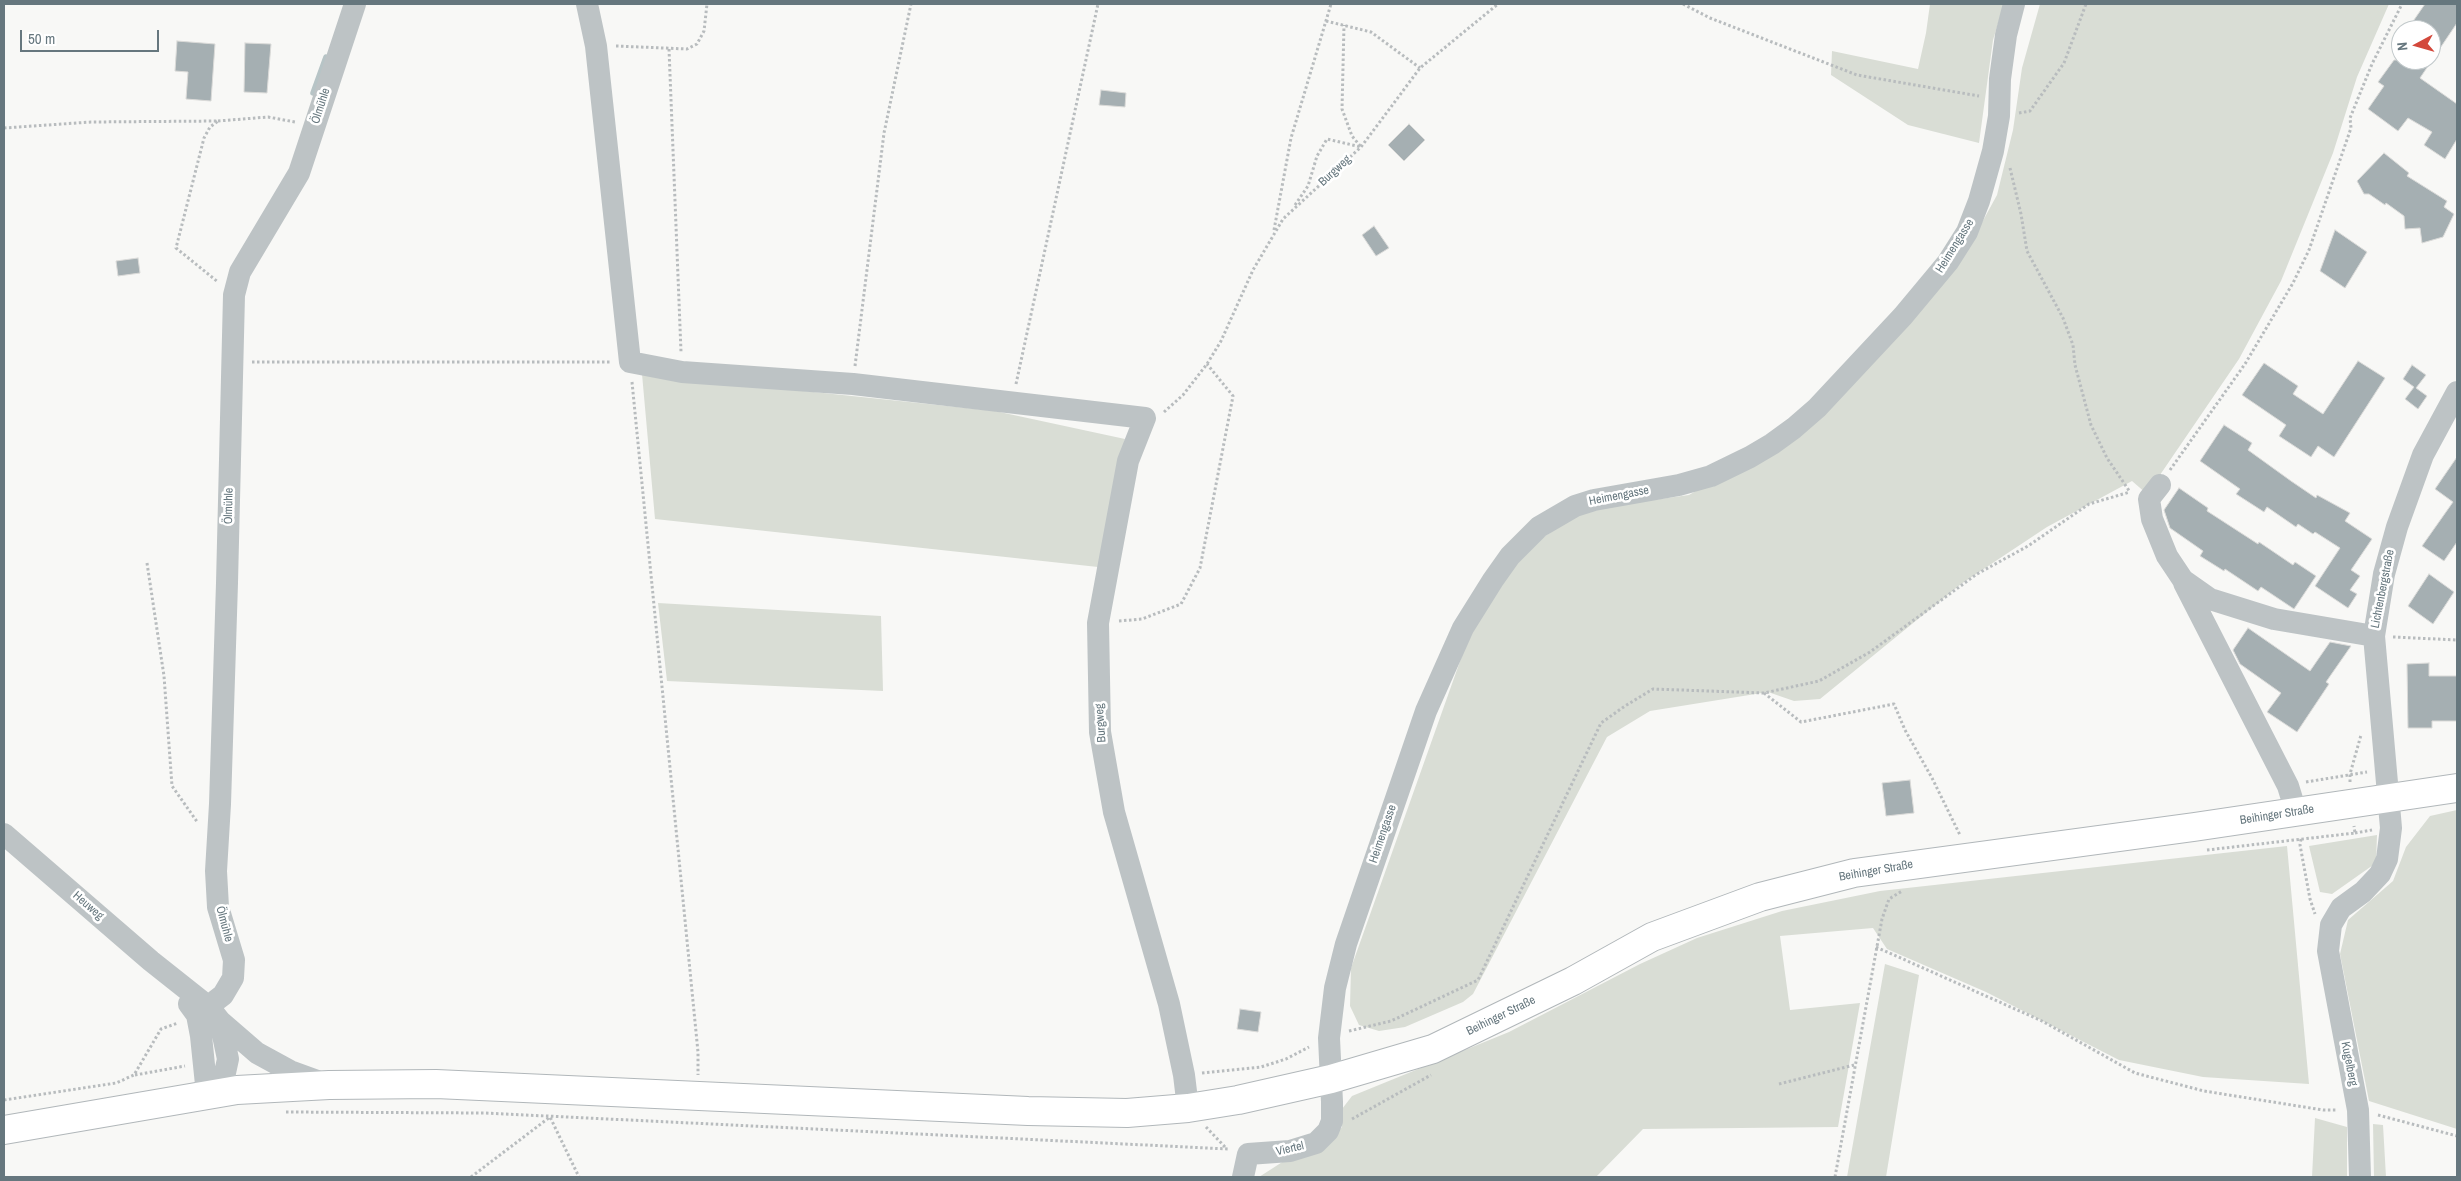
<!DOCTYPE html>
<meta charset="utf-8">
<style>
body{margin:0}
#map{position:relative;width:2461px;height:1181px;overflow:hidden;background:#f8f8f6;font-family:"Archivo Narrow",sans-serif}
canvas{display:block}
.frame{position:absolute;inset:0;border:5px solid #66777e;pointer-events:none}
.north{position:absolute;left:2391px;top:20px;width:50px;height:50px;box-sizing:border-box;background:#fff;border:1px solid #c2c9cb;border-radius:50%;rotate:264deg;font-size:14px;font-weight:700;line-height:20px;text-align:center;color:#66777e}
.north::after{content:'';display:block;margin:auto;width:18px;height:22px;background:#d3483b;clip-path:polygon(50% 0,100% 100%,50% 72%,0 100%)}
.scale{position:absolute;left:20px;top:30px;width:139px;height:22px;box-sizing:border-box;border:2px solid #66777e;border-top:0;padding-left:6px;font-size:15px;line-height:18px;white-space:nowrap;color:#66777e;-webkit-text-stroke:4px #fff;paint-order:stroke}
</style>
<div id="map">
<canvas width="2461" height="1181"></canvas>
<div class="frame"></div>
<div class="north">N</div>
<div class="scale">50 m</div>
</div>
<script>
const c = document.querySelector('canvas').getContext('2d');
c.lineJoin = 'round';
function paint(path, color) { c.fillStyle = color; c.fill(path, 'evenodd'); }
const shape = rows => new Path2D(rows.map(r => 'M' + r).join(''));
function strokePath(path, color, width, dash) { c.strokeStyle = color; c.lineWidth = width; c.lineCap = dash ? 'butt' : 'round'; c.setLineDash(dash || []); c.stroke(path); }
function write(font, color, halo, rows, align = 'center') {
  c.font = font + ' "Archivo Narrow",sans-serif'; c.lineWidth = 5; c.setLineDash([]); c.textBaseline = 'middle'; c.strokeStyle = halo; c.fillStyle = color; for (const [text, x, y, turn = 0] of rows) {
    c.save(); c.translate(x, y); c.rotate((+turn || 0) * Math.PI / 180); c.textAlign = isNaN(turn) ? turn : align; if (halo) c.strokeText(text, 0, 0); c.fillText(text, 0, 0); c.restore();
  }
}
paint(shape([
 [1930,4,2004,4,1993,40,1979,143,1908,125,1831,75,1832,51,1918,69,1926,33],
 [2040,4,2389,4,2357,77,2333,153,2281,281,2239,359,2147,494,2132,481,2047,527,1961,584,1820,699,1794,701,1768,692,1650,711,1607,737,1473,994,1463,1002,1405,1027,1379,1031,1359,1025,1350,1006,1351,968,1469,636,1522,551,1587,509,1689,495,1793,434,1961,261,1997,195,2013,130,2022,68],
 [642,374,995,411,1125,439,1098,567,655,519],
 [658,603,881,616,883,691,667,681],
 [2457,810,2457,1129,2369,1101,2340,954,2348,920,2393,881,2406,847,2430,816],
 [2377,835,2376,863,2332,894,2320,892,2309,846],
 [2287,846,2309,1084,2203,1077,2119,1060,1986,992,1887,949,1873,928,1780,936,1790,1010,1860,1003,1838,1127,1643,1129,1596,1177,1259,1177,1287,1159,1327,1145,1342,1127,1342,1109,1352,1096,1509,1032,1640,964,1697,938,1782,911,1880,891],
 [1885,964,1919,975,1886,1177,1847,1177],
 [2315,1118,2347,1127,2347,1177,2312,1177],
 [2373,1124,2383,1125,2386,1177,2374,1177]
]), '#d9ddd5');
strokePath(shape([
 [313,93,326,57]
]), '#b7c4c6', 5.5);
const building = shape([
 [2425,4,2457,4,2457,23,2420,78,2457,104,2457,139,2445,159,2424,145,2432,132,2408,118,2398,131,2368,109,2384,86,2378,82,2394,60,2431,60,2431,30,2407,30,2425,4],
 [177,41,215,44,211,101,186,99,188,72,175,71,177,41],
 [245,43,271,44,267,93,244,92,245,43],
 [1101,90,1126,93,1125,107,1099,105,1101,90],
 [1409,124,1425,140,1404,161,1388,145,1409,124],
 [2384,153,2409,173,2407,176,2447,201,2444,207,2454,214,2443,237,2422,243,2420,228,2405,229,2404,216,2386,203,2385,205,2369,194,2364,194,2357,181,2384,153],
 [1374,226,1389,248,1376,256,1362,235,1374,226],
 [2335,230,2367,252,2345,288,2320,271,2335,230],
 [138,258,140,273,118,276,116,261,138,258],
 [2358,361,2385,378,2334,457,2318,446,2311,457,2279,436,2286,425,2242,395,2264,363,2298,386,2293,394,2323,414,2358,361],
 [2412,365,2426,375,2416,388,2427,396,2418,409,2405,399,2414,387,2403,379,2412,365],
 [2224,425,2252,443,2248,450,2291,481,2316,498,2317,495,2350,513,2345,521,2372,539,2351,570,2360,576,2350,590,2357,594,2348,608,2315,586,2340,548,2315,532,2313,534,2298,524,2296,527,2267,507,2264,512,2236,494,2240,489,2200,461,2224,425],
 [2457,457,2457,542,2444,561,2422,546,2453,502,2435,489,2457,457],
 [2179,488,2208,508,2207,511,2258,544,2259,542,2293,565,2295,562,2316,576,2294,609,2261,587,2258,591,2225,569,2224,571,2200,556,2203,551,2170,528,2164,510,2179,488],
 [2429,574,2454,592,2433,624,2408,606,2429,574],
 [2248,628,2310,671,2330,642,2351,646,2326,682,2329,684,2297,732,2267,712,2281,693,2240,664,2233,650,2248,628],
 [2429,663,2429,676,2457,676,2457,721,2432,721,2432,728,2408,728,2407,664,2429,663],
 [1910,780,1914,813,1886,816,1882,783,1910,780],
 [1240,1009,1261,1012,1258,1032,1237,1029,1240,1009]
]);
paint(building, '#a5afb2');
strokePath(building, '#dadad8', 1);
const major = shape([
 [4,1130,237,1090,329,1085,436,1084,1028,1111,1127,1113,1188,1108,1238,1100,1331,1079,1433,1049,1573,981,1652,937,1760,897,1854,873,2194,827,2457,788]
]);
strokePath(major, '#b1b7ba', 30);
strokePath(shape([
 [1683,4,1710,18,1857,75,1979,96],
 [1326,21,1371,32,1420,68],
 [616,46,687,49,697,44,704,31,707,4],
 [669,49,681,352],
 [2019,113,2030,111,2064,63,2086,4],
 [218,121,268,117,295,122],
 [4,128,91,122,218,121,210,127,204,138,176,248,218,282],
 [2010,168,2021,214,2027,251,2063,318,2073,345,2075,365,2091,425,2107,458,2130,492],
 [1295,205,1308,186,1317,156,1327,139,1361,147,1352,136,1342,109,1344,25],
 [1274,230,1291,138,1331,4],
 [252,362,611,362],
 [855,366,884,133,911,4],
 [632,382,698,1052,698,1075],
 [1016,384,1098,4],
 [1164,412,1183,395,1207,364,1221,341,1253,270,1283,219,1361,147,1420,68,1498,4],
 [2170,470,2245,364,2293,283,2309,250,2351,128,2350,118,2372,64,2402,4],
 [147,563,164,676,172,786,198,823],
 [1119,621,1142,619,1181,604,1200,568,1233,396,1207,364],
 [2393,637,2457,640],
 [1764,693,1801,722,1894,704,1905,730,1932,778,1960,835],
 [2306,782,2367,772],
 [2350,782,2350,774,2361,735],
 [2355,833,2372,830],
 [2301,839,2300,845,2310,899,2315,914],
 [2207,850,2355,833,2354,826],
 [1876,947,2042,1021,2135,1073,2204,1091,2323,1110,2337,1110],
 [1349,1031,1391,1021,1478,980,1601,723,1625,706,1653,689,1764,693,1819,681,1870,652,1977,574,2028,546,2089,504,2130,492],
 [1202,1073,1261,1067,1286,1059,1309,1047],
 [135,1075,185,1066],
 [1779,1084,1854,1065],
 [4,1100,116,1083,134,1075,161,1029,178,1023],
 [286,1112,484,1113,1228,1149],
 [2378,1115,2457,1136],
 [1352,1119,1431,1075],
 [1206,1127,1226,1148],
 [471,1177,550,1117,579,1177],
 [1835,1177,1882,919,1889,899,1902,891]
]), '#b8bcbe', 3, [2.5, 2.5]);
strokePath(shape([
 [587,4,596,46,630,362,682,372,853,384,1145,418,1128,461,1098,623,1100,732,1114,812,1169,1004,1184,1075,1188,1108],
 [2160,485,2149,499,2152,519,2167,556,2183,580,2210,599,2274,619,2374,636],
 [2184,583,2288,786,2296,812],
 [4,834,151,961,209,1007,220,1021,257,1053,290,1071,323,1083],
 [189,1004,197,1015,201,1036,207,1094],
 [197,1015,223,995,233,978,234,960,218,907,216,871,220,804,227,583,234,295,240,272,299,173,355,4],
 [207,1094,223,1082,228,1059,220,1021],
 [1243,1177,1248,1154,1290,1151,1316,1143,1328,1131,1332,1121,1332,1102,1329,1038,1335,988,1346,944,1426,711,1463,628,1493,580,1510,556,1539,527,1575,506,1594,500,1679,485,1711,476,1750,457,1772,444,1794,428,1817,408,1903,316,1948,262,1967,232,1979,201,1993,151,1999,116,2000,79,2006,35,2014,4],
 [2360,1177,2358,1110,2328,951,2331,925,2341,908,2363,892,2380,874,2387,859,2391,828,2374,636,2384,574,2397,527,2423,455,2457,392]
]), '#bdc3c5', 22);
strokePath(major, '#fff', 28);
write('12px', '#66777e', '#fff', [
 ["Ölmühle",321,106,-72],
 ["Burgweg",1335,171,-43],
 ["Heimengasse",1955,246,-58],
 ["Heimengasse",1619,496,-11],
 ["Ölmühle",229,506,-89],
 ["Lichtenbergstraße",2383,589,-79],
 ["Burgweg",1101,723,-94],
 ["Beihinger Straße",2277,815,-9],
 ["Heimengasse",1383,834,-71],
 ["Beihinger Straße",1876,871,-10],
 ["Heuweg",88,906,41],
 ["Ölmühle",224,924,75],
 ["Beihinger Straße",1501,1016,-26],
 ["Kugelberg",2349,1064,79],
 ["Viertel",1290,1149,-13]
]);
</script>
